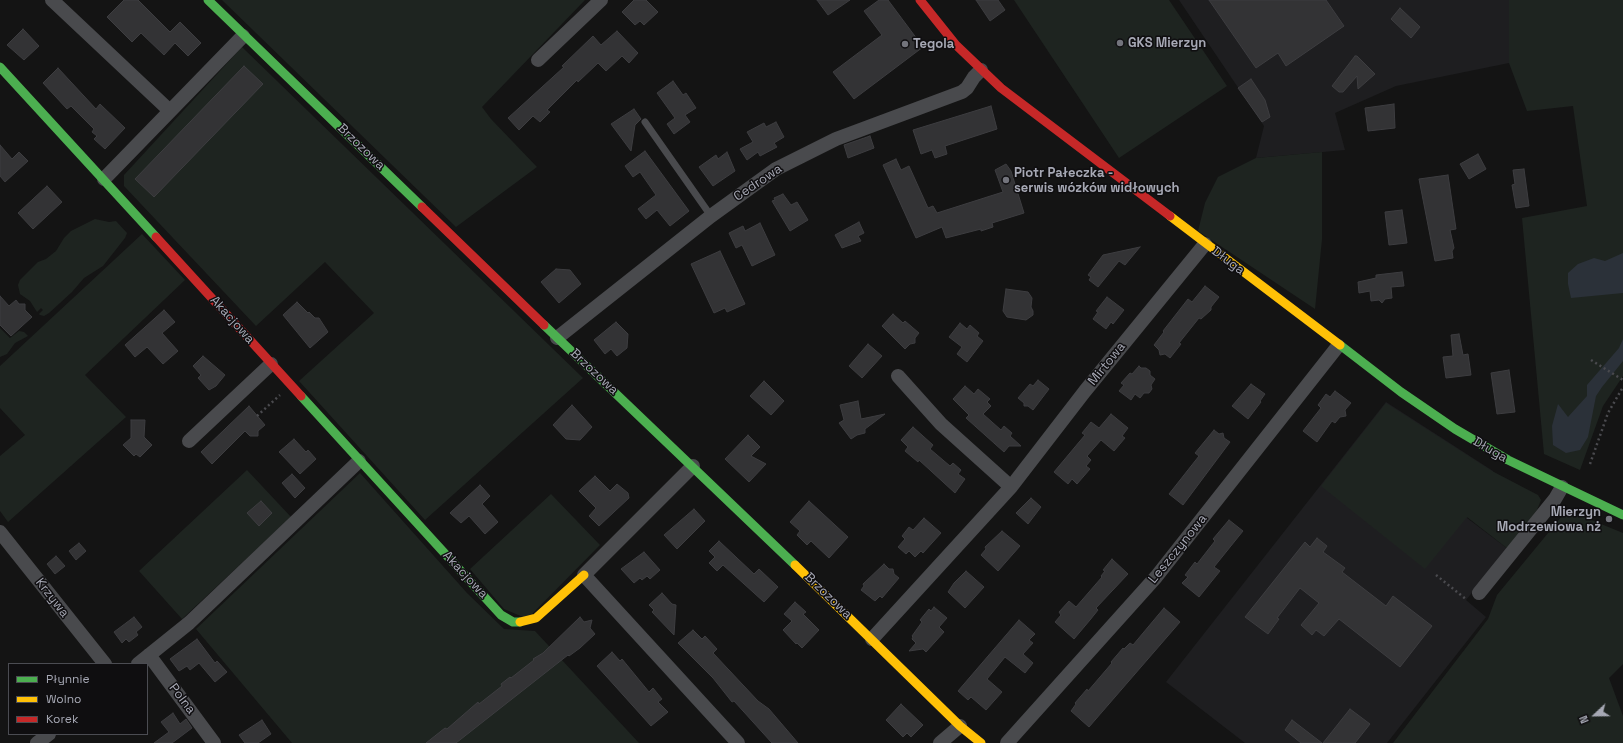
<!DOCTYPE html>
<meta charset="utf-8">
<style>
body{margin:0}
#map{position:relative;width:1623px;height:743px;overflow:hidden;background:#141414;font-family:"Space Grotesk",sans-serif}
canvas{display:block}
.legend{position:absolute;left:8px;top:663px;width:140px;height:72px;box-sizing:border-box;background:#0f0e10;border:1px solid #4b4c52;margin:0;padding:5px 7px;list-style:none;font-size:12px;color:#a6a8b4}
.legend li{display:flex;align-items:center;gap:8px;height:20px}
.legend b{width:20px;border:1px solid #4b4c52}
.north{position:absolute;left:1575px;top:695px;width:40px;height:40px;-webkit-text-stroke:3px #0f0e10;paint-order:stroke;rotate:248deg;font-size:11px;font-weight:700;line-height:16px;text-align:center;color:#a6a8b4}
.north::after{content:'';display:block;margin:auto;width:14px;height:18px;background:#a6a8b4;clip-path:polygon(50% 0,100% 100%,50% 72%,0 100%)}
</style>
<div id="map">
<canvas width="1623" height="743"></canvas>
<ul class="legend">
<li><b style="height:5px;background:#4caf50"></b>Płynnie</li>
<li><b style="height:5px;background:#ffc107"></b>Wolno</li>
<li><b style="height:5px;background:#c62828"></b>Korek</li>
</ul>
<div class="north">N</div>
</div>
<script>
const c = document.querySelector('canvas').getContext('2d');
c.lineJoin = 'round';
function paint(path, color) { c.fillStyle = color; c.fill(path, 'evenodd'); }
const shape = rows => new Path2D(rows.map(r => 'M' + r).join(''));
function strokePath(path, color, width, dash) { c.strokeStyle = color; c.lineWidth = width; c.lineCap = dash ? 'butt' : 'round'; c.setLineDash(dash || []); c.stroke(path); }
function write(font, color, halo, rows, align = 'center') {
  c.font = font + ' "Space Grotesk",sans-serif'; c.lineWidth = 3; c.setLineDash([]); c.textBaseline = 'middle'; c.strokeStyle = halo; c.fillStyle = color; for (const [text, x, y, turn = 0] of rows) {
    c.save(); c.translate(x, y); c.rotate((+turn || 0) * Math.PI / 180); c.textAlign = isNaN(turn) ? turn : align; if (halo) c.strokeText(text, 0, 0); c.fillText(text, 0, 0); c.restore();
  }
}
paint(shape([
 [1179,0,1509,0,1509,63,1396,86,1335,113,1345,150,1256,158,1264,126],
 [1386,402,1493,471,1495,483,1467,518,1508,549,1466,600,1486,617,1387,743,1245,743,1166,682]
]), '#1e1e20');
paint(shape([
 [222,0,585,0,482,107,491,119,537,167,456,227],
 [1014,0,1169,0,1227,86,1119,158],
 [1509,0,1623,0,1623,376,1603,406,1580,470,1544,454,1522,218,1587,206,1573,106,1527,111,1509,63],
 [242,47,583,378,425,520,299,381,374,313,325,262,256,326,124,186,124,175],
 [1322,152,1322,239,1315,309,1198,231,1205,203,1218,177,1256,158],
 [95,219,109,222,116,221,127,233,125,238,103,266,84,278,72,292,49,313,44,316,40,315,39,314,43,310,41,308,37,312,30,301,20,294,18,285,20,280,38,262,46,259,56,251,64,238,71,231],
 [142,234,185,280,85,375,126,417,8,522,0,511,0,456,25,435,0,408,0,366],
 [0,328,10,338,19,331,24,332,28,336,15,343,7,354,0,357],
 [1386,403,1492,471,1538,495,1541,500,1537,510,1508,549,1467,517,1425,569,1321,486],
 [247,470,291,517,182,619,139,571],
 [360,473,467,593,504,629,535,631,639,743,292,743,196,629],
 [551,494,600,545,532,614,523,617,504,609,470,569],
 [1567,510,1623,533,1623,664,1609,678,1623,716,1623,743,1393,743,1488,619,1497,595]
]), '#1e2420');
paint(shape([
 [1623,253,1623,293,1571,298,1568,284,1568,273,1578,264,1594,258,1605,261],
 [1623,339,1623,361,1602,387,1596,396,1588,437,1580,450,1566,453,1553,445,1552,426,1558,404,1568,417,1587,396,1587,385,1619,348]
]), '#2b3139');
const building = shape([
 [124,0,138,0,170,32,180,22,201,43,188,56,175,43,164,55,141,33,132,42,107,17,124,0],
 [634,0,646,0,658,12,644,25,640,21,635,25,622,12,634,0],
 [817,0,850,0,828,15,817,0],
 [879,0,888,0,923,47,854,99,833,72,882,35,864,11,879,0],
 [976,0,998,0,1005,10,990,21,976,0],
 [1209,0,1326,0,1344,26,1286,66,1278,53,1256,68,1209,0],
 [1400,8,1420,27,1411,38,1391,19,1400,8],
 [23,29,39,46,24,60,7,45,23,29],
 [617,31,638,53,629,63,622,56,606,71,598,63,578,82,577,80,547,110,550,112,540,122,533,116,519,130,508,118,564,67,562,66,593,36,601,45,617,31],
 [1355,56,1357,56,1375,74,1358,89,1357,76,1343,92,1339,92,1332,86,1355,56],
 [244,66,263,84,154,197,135,179,244,66],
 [58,68,96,109,100,104,125,128,105,149,94,139,97,136,92,132,94,129,71,106,67,109,43,83,58,68],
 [1251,79,1265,100,1270,117,1262,122,1238,88,1251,79],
 [673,81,683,95,686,93,696,108,685,115,690,122,674,134,667,124,675,118,657,93,673,81],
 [1394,104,1395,128,1368,131,1365,108,1394,104],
 [991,106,997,129,945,146,947,154,935,158,932,150,921,154,913,130,991,106],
 [634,109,641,119,635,125,631,151,611,124,634,109],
 [776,122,784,137,774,143,777,147,760,156,758,152,747,160,740,149,753,142,747,132,764,123,766,127,776,122],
 [870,136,874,148,848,158,844,145,870,136],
 [0,145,12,159,19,152,28,161,5,182,0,176,0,145],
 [645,151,689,211,670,226,657,210,646,219,638,209,656,195,640,172,633,177,625,166,645,151],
 [727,152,735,171,713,186,699,167,716,155,718,159,727,152],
 [1478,154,1486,169,1469,179,1460,164,1478,154],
 [896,159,901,170,909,166,928,208,933,206,937,213,1003,192,995,170,1006,164,1011,171,1024,213,992,223,993,227,981,231,981,229,946,238,942,227,916,238,883,165,896,159],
 [1524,169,1529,206,1516,208,1512,185,1515,184,1513,170,1524,169],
 [1448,175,1456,229,1450,230,1454,248,1452,251,1453,258,1435,261,1419,179,1448,175],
 [47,186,62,202,33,229,18,213,47,186],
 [783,194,791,205,797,202,808,220,790,231,772,201,775,200,774,198,783,194],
 [1402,210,1407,243,1389,245,1385,212,1402,210],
 [859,222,864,233,858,236,861,241,842,248,835,235,859,222],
 [760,223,775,255,752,266,742,245,736,248,729,233,743,226,745,231,760,223],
 [1140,247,1125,265,1119,261,1098,287,1089,280,1091,277,1088,275,1103,255,1140,247],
 [720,251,745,304,727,312,725,308,714,313,691,264,720,251],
 [556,269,570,270,581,284,559,303,541,282,556,269],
 [1402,272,1404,286,1391,287,1392,298,1385,299,1382,303,1379,300,1371,301,1370,291,1359,293,1358,282,1376,278,1376,275,1402,272],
 [1205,286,1219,297,1211,307,1211,310,1201,319,1199,318,1179,343,1181,344,1170,358,1165,354,1160,355,1159,350,1154,345,1164,332,1163,331,1188,299,1192,302,1205,286],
 [1006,289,1028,292,1032,298,1031,307,1033,311,1033,315,1026,320,1007,317,1003,311,1006,289],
 [0,296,9,306,16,300,19,304,25,304,25,310,32,317,11,336,0,325,0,296],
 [1107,297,1124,310,1113,324,1111,322,1106,329,1093,319,1098,312,1096,311,1107,297],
 [297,302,308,313,309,312,315,318,319,318,328,332,310,348,283,315,297,302],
 [164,310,175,322,162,333,178,351,163,364,147,347,135,357,125,345,164,310],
 [893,314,903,323,905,321,919,333,915,338,915,343,910,344,905,349,882,326,893,314],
 [616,322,628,334,627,348,617,356,611,349,605,354,594,340,616,322],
 [960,323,967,329,970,325,979,333,977,336,983,341,967,362,957,354,962,347,949,337,960,323],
 [1459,334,1463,355,1468,354,1471,375,1446,378,1443,357,1453,356,1451,335,1459,334],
 [868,344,882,356,862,378,849,366,868,344],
 [203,356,225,375,216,386,209,390,198,378,201,375,193,366,203,356],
 [1139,366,1141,368,1146,368,1150,371,1150,375,1155,379,1151,385,1152,389,1149,393,1144,393,1140,398,1135,394,1131,400,1119,391,1124,385,1121,383,1130,373,1132,374,1139,366],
 [1509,370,1515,412,1497,414,1491,373,1509,370],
 [1038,380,1049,389,1033,410,1028,406,1024,406,1024,403,1018,398,1030,384,1033,386,1038,380],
 [764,381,784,401,771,415,750,396,764,381],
 [1251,384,1265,394,1260,401,1261,402,1248,419,1232,406,1251,384],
 [965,386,974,394,978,389,990,399,987,402,991,406,983,414,1001,430,1004,426,1012,433,1010,436,1021,446,1009,446,1004,452,966,418,969,415,953,399,965,386],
 [1335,391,1351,403,1345,410,1346,416,1340,417,1335,423,1332,421,1317,442,1303,431,1321,408,1318,405,1326,394,1330,397,1335,391],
 [858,401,861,419,885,414,865,429,865,433,857,435,851,439,839,423,844,420,840,405,858,401],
 [572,405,592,427,580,440,566,439,553,425,572,405],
 [249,406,265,425,258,431,258,436,250,436,245,431,212,464,201,452,249,406],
 [1111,414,1128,428,1122,436,1125,438,1114,451,1101,440,1087,456,1091,460,1086,466,1090,469,1077,484,1072,479,1068,484,1054,472,1085,435,1082,433,1091,422,1099,428,1111,414],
 [131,420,145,420,144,437,152,445,140,457,136,454,134,456,123,445,131,438,131,420],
 [913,427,933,445,930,449,950,466,953,463,961,470,958,474,965,479,955,493,919,460,918,462,905,451,908,447,901,440,913,427],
 [1214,430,1219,434,1223,433,1224,438,1230,442,1183,505,1169,494,1199,456,1195,453,1214,430],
 [748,435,760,447,751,456,766,464,749,482,725,459,748,435],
 [294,439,306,452,308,450,316,459,300,474,279,452,294,439],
 [292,474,305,488,295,498,282,483,292,474],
 [595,476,610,491,617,484,628,493,629,498,599,526,589,516,596,508,579,491,595,476],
 [480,485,490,496,482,504,498,522,485,534,469,516,461,523,450,513,480,485],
 [1031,498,1041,507,1028,524,1016,513,1031,498],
 [261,501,272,513,259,526,247,513,261,501],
 [809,501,848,537,829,558,811,541,807,545,797,535,800,531,790,522,809,501],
 [694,509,705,521,677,549,664,535,694,509],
 [924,518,941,533,923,553,921,551,915,557,909,551,906,554,898,547,905,539,902,536,909,527,913,530,924,518],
 [1229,520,1243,531,1214,567,1220,571,1199,597,1182,583,1188,577,1185,575,1195,562,1197,564,1215,541,1213,539,1229,520],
 [1002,531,1020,546,998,571,981,555,986,549,985,547,1002,531],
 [1317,538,1327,546,1323,552,1345,568,1342,572,1386,606,1393,596,1432,626,1400,667,1339,619,1324,636,1316,630,1312,635,1301,625,1319,603,1300,588,1277,618,1279,619,1268,634,1245,617,1305,542,1310,547,1317,538],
 [719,541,754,574,759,569,778,587,764,602,723,565,717,571,709,563,715,557,709,551,719,541],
 [79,543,86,551,76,560,69,551,79,543],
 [644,552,660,570,650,579,647,576,642,580,640,578,634,583,621,569,644,552],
 [56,556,65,566,55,574,47,564,56,556],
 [1112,559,1128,574,1096,608,1098,610,1090,620,1074,639,1055,622,1061,615,1059,612,1069,601,1076,607,1102,577,1101,576,1105,571,1103,570,1112,559],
 [884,564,889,569,893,569,894,574,899,578,882,598,880,596,875,601,861,590,864,586,863,584,884,564],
 [966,571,984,587,965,608,948,592,954,583,966,571],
 [662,593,672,604,676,605,674,635,652,612,654,610,649,605,662,593],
 [795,602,806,612,803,614,819,630,802,648,797,643,796,644,783,630,792,621,784,614,795,602],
 [934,607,947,618,939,627,944,632,926,652,923,649,909,651,916,643,912,639,913,637,912,636,922,622,920,620,929,609,931,611,934,607],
 [1164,608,1180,622,1089,727,1071,711,1076,704,1075,703,1087,689,1088,691,1112,663,1111,662,1123,648,1124,649,1130,643,1133,645,1164,608],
 [134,617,142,627,136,632,138,635,129,642,126,639,122,643,114,632,134,617],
 [580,617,584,622,592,620,590,628,595,634,580,648,569,656,568,655,456,743,426,743,445,728,447,729,478,702,479,704,502,686,501,684,510,677,511,678,534,660,533,659,543,653,580,617],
 [1019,620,1035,634,1029,640,1033,643,1023,654,1033,663,1025,673,1005,657,987,679,1002,692,986,710,971,697,968,700,958,691,1019,620],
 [693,630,702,639,705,636,717,649,713,653,758,701,769,709,798,743,772,743,734,701,732,702,713,678,678,643,693,630],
 [197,639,215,663,217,661,227,672,215,682,199,663,190,670,187,666,179,671,170,659,197,639],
 [612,652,620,661,622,659,649,692,653,688,662,699,658,702,668,712,651,726,597,666,612,652],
 [901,704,923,725,911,737,907,733,903,737,886,720,901,704],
 [1350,709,1370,724,1355,743,1323,743,1350,709],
 [173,713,180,724,186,719,192,728,172,743,154,743,169,732,161,722,173,713],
 [262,720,271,734,258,743,245,743,239,735,262,720],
 [1292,720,1322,743,1301,743,1285,730,1292,720]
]);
paint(building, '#333335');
strokePath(building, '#3d3d40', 1);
strokePath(shape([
 [1591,360,1623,380],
 [257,416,280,395],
 [1590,464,1608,413,1623,387],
 [1436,575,1467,600]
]), '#4a4a4e', 2.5, [2, 3]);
strokePath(shape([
 [645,122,711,216]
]), '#494a4d', 7);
strokePath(shape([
 [52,0,170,111],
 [538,60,601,0],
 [104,179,243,36],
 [557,338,711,216,776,169,836,139,962,92,967,88,974,77,981,70],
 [898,376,941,424,1011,487],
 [189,441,271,364],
 [693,466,584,575,738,743],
 [0,532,105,664],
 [1479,593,1555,499,1562,487],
 [872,639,1011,487,1085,391,1205,244],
 [149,655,214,743],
 [138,664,189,623,359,461],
 [37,743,49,734],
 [940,743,960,726],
 [1007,743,1156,577,1338,346]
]), '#494a4d', 14);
strokePath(shape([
 [208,0,422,207],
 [0,67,156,237],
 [544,325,795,565],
 [1340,345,1401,392,1455,429,1508,460,1623,515],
 [301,396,501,615,513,622,520,622]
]), '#4caf50', 9);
strokePath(shape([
 [1170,216,1340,345],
 [795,565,960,726,981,743],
 [520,622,536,618,584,575]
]), '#ffc107', 9);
strokePath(shape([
 [920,0,956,45,1001,88,1170,216],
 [422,207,544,325],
 [156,237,301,396]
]), '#c62828', 9);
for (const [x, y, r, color] of [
 [1120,43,4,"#73747c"],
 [905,44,4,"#73747c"],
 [1006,180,4,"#73747c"],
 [1609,519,4,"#73747c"]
]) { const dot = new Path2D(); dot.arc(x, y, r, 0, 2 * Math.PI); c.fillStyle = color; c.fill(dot); strokePath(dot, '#0f0e10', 1.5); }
write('bold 13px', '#a6a8b4', '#0f0e10', [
 ["GKS Mierzyn",1128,43],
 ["Tegola",913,44],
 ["Piotr Pałeczka -",1014,173],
 ["serwis wózków widłowych",1014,188],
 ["Mierzyn",1601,512,"right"],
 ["Modrzewiowa nż",1601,527,"right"]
], 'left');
write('13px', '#a6a8b4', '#0f0e10', [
 ["Brzozowa",361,147,44],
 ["Cedrowa",758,183,-34],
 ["Długa",1228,261,37],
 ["Akacjowa",232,320,48],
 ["Mirtowa",1107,364,-51],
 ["Brzozowa",594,372,43],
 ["Długa",1490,450,30],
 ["Leszczynowa",1178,549,-51],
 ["Akacjowa",465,575,47],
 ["Brzozowa",828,596,44],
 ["Krzywa",52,598,52],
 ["Polna",182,699,53]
]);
</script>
